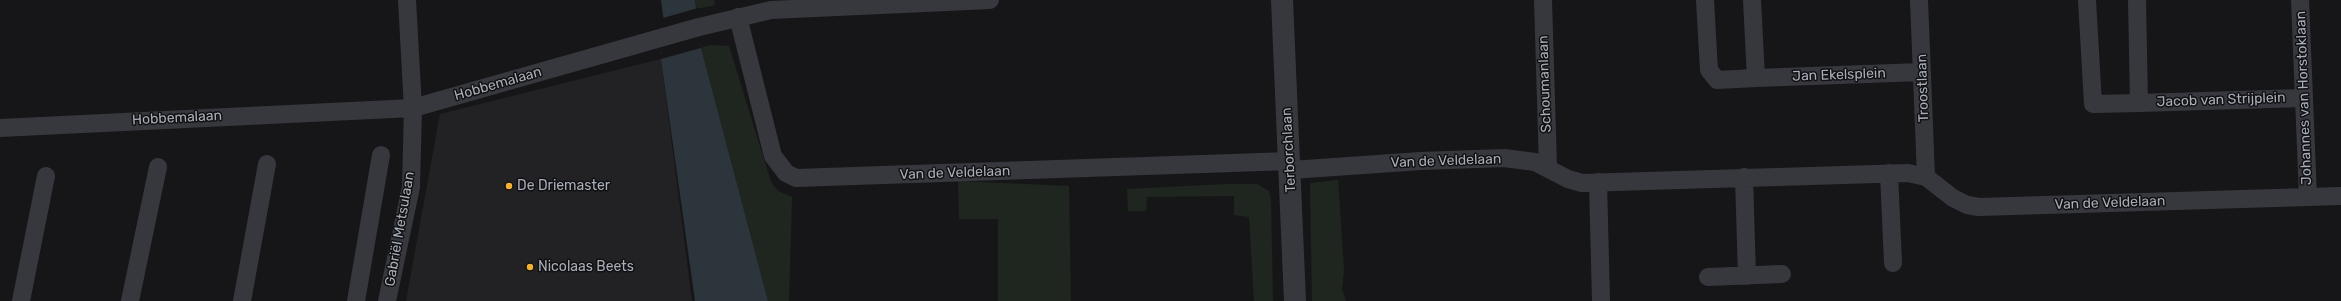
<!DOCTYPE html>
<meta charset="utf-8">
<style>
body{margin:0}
canvas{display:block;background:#161618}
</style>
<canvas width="2341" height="301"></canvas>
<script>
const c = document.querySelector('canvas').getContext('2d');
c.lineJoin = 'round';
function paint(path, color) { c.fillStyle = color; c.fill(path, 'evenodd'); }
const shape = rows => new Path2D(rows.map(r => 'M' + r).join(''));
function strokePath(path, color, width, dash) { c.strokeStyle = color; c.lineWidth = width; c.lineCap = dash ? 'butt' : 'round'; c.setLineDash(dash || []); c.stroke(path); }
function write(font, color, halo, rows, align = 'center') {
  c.font = font + ' Rubik,sans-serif'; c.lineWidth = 3; c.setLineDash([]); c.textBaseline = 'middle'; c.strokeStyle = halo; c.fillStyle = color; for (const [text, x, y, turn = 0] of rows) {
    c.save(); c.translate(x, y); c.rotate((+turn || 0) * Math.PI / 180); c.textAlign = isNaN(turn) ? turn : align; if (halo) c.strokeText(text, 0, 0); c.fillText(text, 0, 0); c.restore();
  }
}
paint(shape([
 [661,59,692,301,406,301,440,114]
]), '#222225');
paint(shape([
 [695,0,714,0,715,5,697,9],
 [710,45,729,46,771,182,778,191,792,197,789,301,768,301,701,48],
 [1338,180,1344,270,1342,289,1346,301,1312,301,1310,183],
 [958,181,1069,186,1071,301,998,301,998,219,959,219],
 [1227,184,1257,184,1269,191,1271,201,1273,301,1254,301,1249,217,1234,215,1234,196,1147,197,1146,211,1128,211,1127,189]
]), '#1e261f');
paint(shape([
 [661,0,695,0,701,48,768,301,695,301,661,59,664,22]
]), '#2c353c');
paint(shape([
 [698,8,701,48,661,59,663,18]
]), '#161618');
strokePath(shape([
 [1543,0,1548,167],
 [1705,0,1709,70,1717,80,1756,78],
 [1752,0,1756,78,1922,72],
 [1919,0,1926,177],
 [2087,0,2093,104,2139,103],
 [2137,0,2139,103,2303,98],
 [2300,0,2308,197],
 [738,17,773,156,786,173,796,178,1290,161],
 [0,128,413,108,699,27,771,10,990,0],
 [1291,170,1421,161,1504,158,1535,162,1568,179,1582,183,1908,173,1926,177,1953,198,1967,205,1979,207,2341,196],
 [1889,173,1893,263],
 [1744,177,1747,276],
 [1598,182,1601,301],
 [1708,277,1782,274],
 [21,301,46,176],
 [130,301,158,167],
 [242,301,267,164],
 [356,301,381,155],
 [387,301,411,187,413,108,407,0]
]), '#37383d', 18);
strokePath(shape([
 [1282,0,1295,301]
]), '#37383d', 22);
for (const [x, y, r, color] of [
 [509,186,4,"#f2b134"],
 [530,267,4,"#f2b134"]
]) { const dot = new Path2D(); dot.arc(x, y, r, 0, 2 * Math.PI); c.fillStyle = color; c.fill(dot); strokePath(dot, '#111113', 1.5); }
write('14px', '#a8adb8', '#111113', [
 ["Jan Ekelsplein",1839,75,-2],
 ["Hobbemalaan",498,84,-16],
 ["Schoumanlaan",1545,84,-92],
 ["Troostlaan",1923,88,-92],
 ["Johannes van Horstoklaan",2304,98,-92],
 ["Jacob van Strijplein",2221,100,-2],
 ["Hobbemalaan",177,118,-3],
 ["Terborchlaan",1289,150,-93],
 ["Van de Veldelaan",1446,161,-2],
 ["Van de Veldelaan",955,173,-2],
 ["Van de Veldelaan",2110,203,-2],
 ["Gabriël Metsulaan",400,229,-80]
]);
write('14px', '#a8adb8', '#111113', [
 ["De Driemaster",517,186],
 ["Nicolaas Beets",538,267]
], 'left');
</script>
